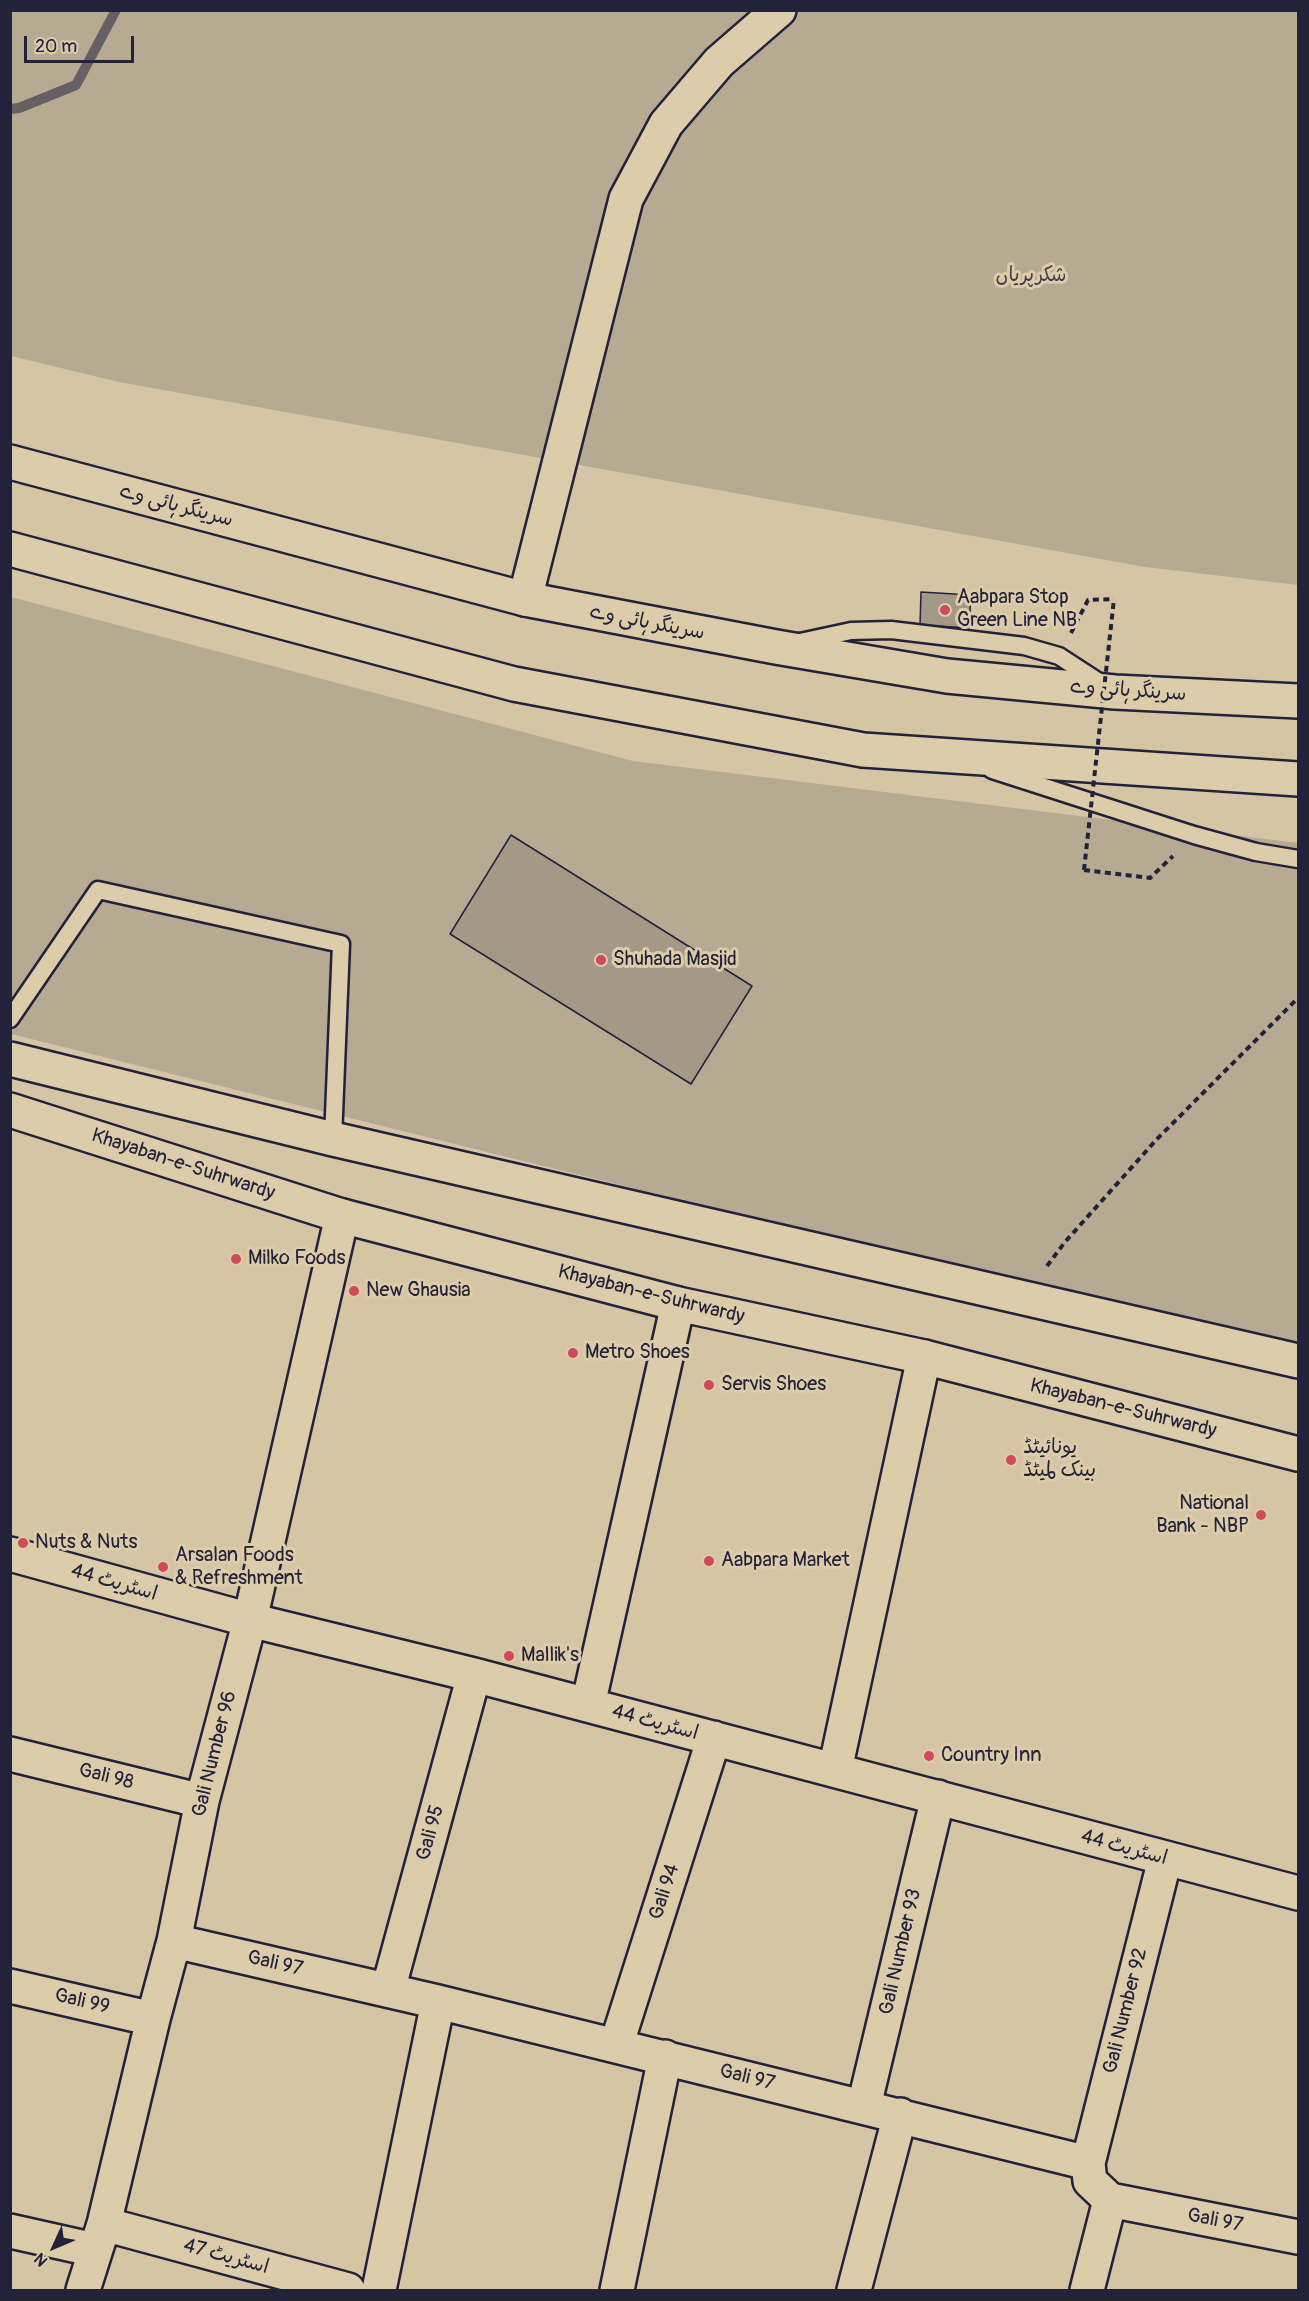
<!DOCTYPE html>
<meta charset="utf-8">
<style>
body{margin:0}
#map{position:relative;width:1309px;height:2301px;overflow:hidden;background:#d6c5a5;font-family:Pangolin,sans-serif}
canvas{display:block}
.frame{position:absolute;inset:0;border:12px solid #22223b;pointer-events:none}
.north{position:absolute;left:24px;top:2217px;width:60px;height:60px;-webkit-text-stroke:4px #ddcca9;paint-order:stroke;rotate:226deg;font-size:16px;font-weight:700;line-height:24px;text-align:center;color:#22223b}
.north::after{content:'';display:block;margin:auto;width:21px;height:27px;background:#22223b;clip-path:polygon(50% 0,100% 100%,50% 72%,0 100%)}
.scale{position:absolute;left:24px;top:36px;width:110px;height:27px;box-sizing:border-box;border:3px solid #22223b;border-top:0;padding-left:8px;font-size:18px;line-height:21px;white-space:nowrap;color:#22223b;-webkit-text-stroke:4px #ddcca9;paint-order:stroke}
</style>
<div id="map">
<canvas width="1309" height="2301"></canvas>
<div class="frame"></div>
<div class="north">N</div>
<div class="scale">20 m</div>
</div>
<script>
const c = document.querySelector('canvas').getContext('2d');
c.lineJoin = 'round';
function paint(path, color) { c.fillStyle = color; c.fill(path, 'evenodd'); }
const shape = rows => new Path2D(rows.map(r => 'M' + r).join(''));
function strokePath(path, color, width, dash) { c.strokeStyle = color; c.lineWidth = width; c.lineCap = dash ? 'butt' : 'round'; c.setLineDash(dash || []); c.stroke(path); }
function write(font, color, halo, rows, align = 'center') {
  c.font = font + ' Pangolin,"Playpen Sans Arabic",sans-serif'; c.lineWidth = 6; c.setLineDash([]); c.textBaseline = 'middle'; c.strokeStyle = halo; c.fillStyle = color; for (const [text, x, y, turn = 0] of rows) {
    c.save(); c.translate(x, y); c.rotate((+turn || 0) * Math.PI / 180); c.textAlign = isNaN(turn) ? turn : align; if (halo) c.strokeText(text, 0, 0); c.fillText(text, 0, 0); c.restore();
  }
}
paint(shape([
 [11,11,1298,11,1298,585,1145,567,119,382,11,356],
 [11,597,633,761,1298,843,1298,1353,11,1034]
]), '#b7aa93');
strokePath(shape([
 [10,109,19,108,76,85,116,10]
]), '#665f63', 10);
const building = shape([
 [921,592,971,595,969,628,920,625,921,592],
 [511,835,752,986,691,1084,450,934,511,835]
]);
paint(building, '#a49887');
strokePath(building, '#22223b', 1.5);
const lane = shape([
 [800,642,851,631,891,630,1024,646,1059,656,1102,684],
 [992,770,1194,835,1256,852,1298,859],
 [10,1019,98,890,341,944,333,1139]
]);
const street = shape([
 [525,599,626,199,666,124,719,62,779,10],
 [10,1554,250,1620,474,1675,1298,1893],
 [588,1705,678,1304],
 [10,1754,202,1801],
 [835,1770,924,1357],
 [174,1941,438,2002,1088,2163,1090,2181,1110,2200,1298,2237],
 [10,1986,153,2019],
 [388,1990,474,1675],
 [616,2046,714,1738],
 [864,2106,938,1797],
 [1088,2163,1165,1859],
 [104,2224,348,2290],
 [10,2231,95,2250],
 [83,2290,104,2224,153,2019,174,1941,202,1801,250,1620,342,1216],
 [379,2290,438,2002],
 [617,2290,665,2057],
 [854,2290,900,2115],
 [1087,2290,1110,2200]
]);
const secondary = shape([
 [10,1059,333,1139,1298,1361],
 [10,1110,342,1216,678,1304,924,1357,1298,1454]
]);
const highway = shape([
 [10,462,525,599,776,647,947,676,1115,692,1298,701],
 [10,549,514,684,863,750,1298,779]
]);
strokePath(lane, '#22223b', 21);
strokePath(street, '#22223b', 38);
strokePath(secondary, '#22223b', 38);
strokePath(highway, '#22223b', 38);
strokePath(shape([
 [1071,633,1088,600,1114,599],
 [1084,870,1150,878,1173,856],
 [1047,1266,1065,1242,1157,1139,1298,998]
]), '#22223b', 4, [6, 4.5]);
strokePath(lane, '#ddcca9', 16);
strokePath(street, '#ddcca9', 33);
strokePath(secondary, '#ddcca9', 33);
strokePath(highway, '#ddcca9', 33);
strokePath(shape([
 [1084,870,1114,599]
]), '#22223b', 4, [6, 4.5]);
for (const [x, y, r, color] of [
 [945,610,6,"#d1495b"],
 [601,960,6,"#d1495b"],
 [236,1259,6,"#d1495b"],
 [354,1291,6,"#d1495b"],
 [573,1353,6,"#d1495b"],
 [709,1385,6,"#d1495b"],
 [1011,1460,6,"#d1495b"],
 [1261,1515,6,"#d1495b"],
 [23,1543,6,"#d1495b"],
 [709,1561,6,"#d1495b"],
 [163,1567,6,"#d1495b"],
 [509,1656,6,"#d1495b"],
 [929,1756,6,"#d1495b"]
]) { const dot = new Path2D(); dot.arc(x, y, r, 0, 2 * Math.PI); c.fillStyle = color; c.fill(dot); strokePath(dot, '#ddcca9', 2); }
write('20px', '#403d4d', '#ddcca9', [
 ["شکرپریاں",1031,276]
]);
write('20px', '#22223b', '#ddcca9', [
 ["سرینگر ہائی وے",176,506,15],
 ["سرینگر ہائی وے",647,623,11],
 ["سرینگر ہائی وے",1128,691,4],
 ["Khayaban-e-Suhrwardy",183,1165,18],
 ["Khayaban-e-Suhrwardy",651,1295,14],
 ["Khayaban-e-Suhrwardy",1123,1409,14],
 ["اسٹریٹ 44",114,1583,16],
 ["اسٹریٹ 44",655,1723,15],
 ["Gali Number 96",215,1754,-76],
 ["Gali 98",106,1777,14],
 ["Gali 95",431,1833,-75],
 ["اسٹریٹ 44",1124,1848,15],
 ["Gali 94",665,1892,-72],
 ["Gali Number 93",901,1952,-77],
 ["Gali 97",275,1964,13],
 ["Gali 99",82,2002,13],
 ["Gali Number 92",1126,2011,-76],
 ["Gali 97",747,2078,14],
 ["Gali 97",1215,2221,11],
 ["اسٹریٹ 47",226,2257,15]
]);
write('20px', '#22223b', '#ddcca9', [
 ["Aabpara Stop",957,598],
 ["Green Line NB",957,621],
 ["Shuhada Masjid",613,960],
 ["Milko Foods",248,1259],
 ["New Ghausia",366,1291],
 ["Metro Shoes",585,1353],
 ["Servis Shoes",721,1385],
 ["یونائیٹڈ",1023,1448],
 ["بینک لمیٹڈ",1023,1471],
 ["National",1249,1504,"right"],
 ["Bank - NBP",1249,1527,"right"],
 ["Nuts & Nuts",35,1543],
 ["Arsalan Foods",175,1556],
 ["& Refreshment",175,1579],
 ["Aabpara Market",721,1561],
 ["Mallik's",521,1656],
 ["Country Inn",941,1756]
], 'left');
</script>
